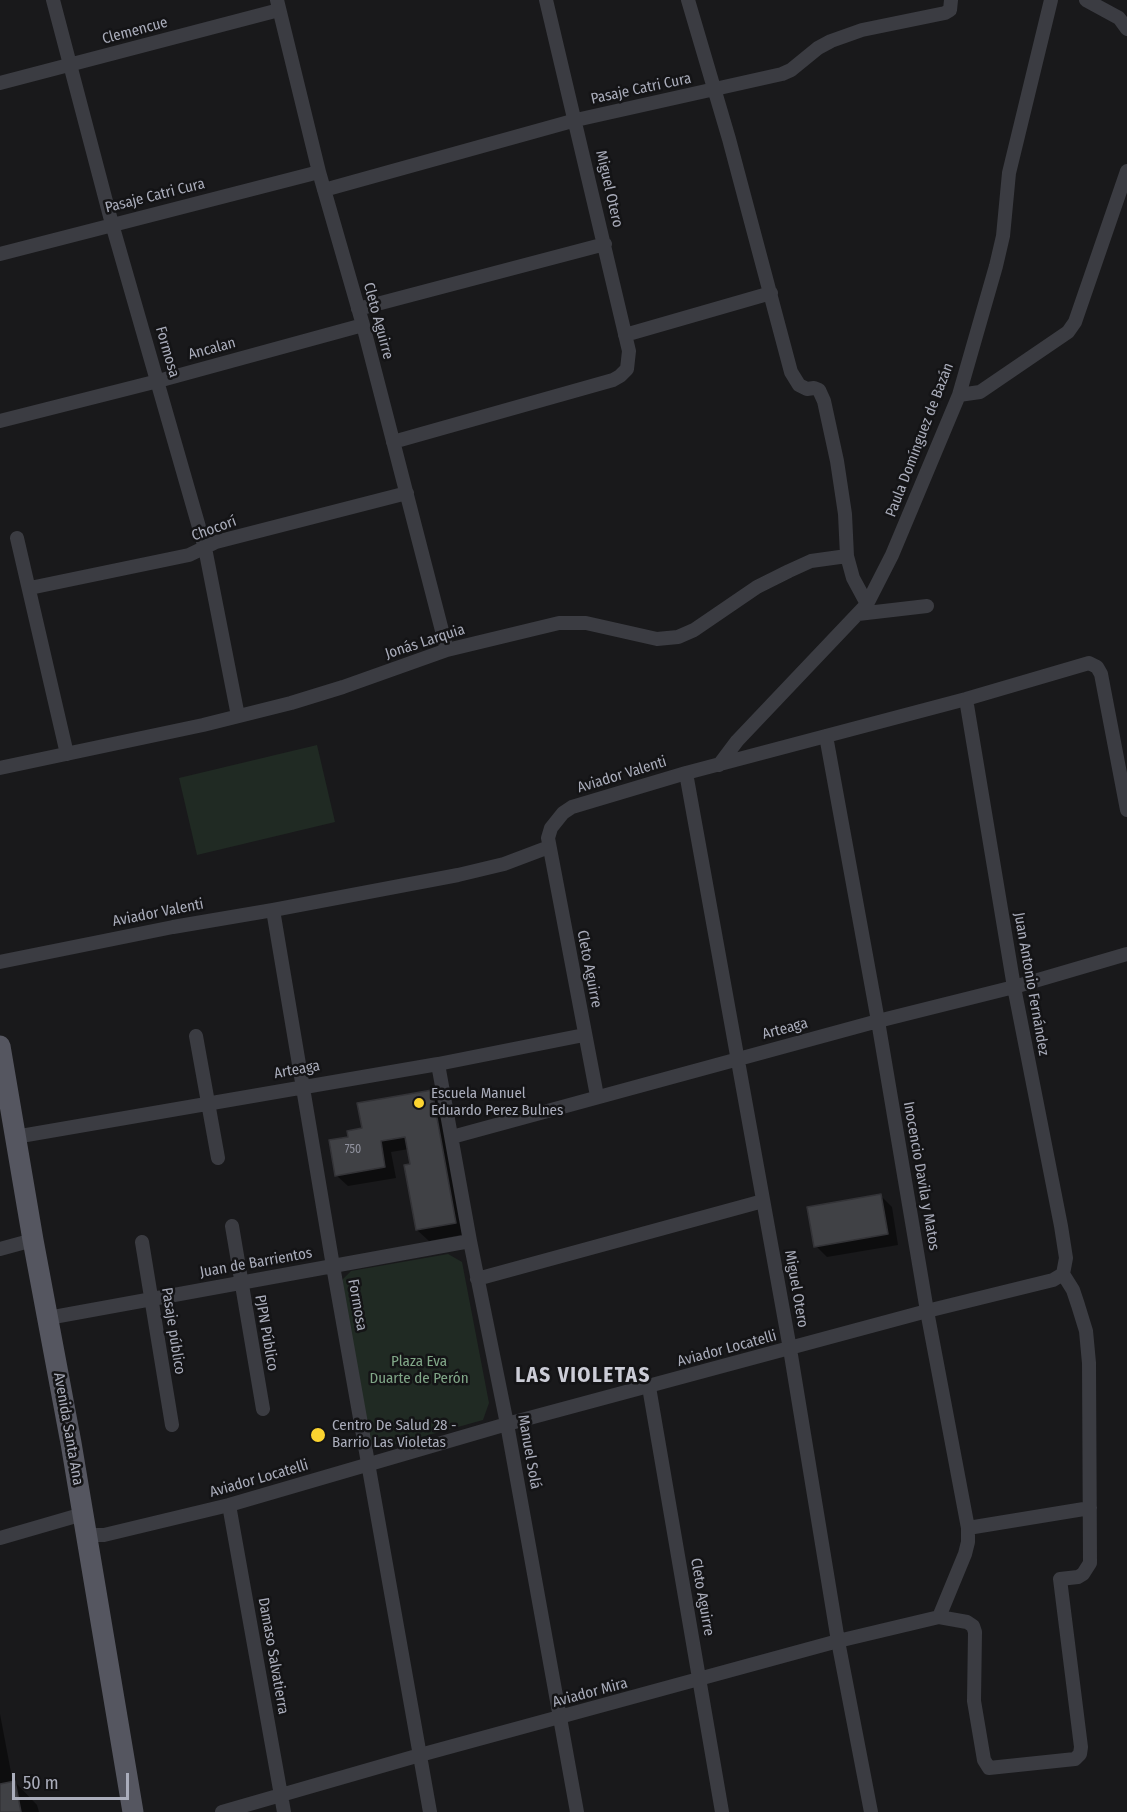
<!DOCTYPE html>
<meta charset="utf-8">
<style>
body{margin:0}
#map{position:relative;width:1127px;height:1812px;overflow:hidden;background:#19191b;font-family:"Fira Sans Condensed",sans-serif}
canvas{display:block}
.scale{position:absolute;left:12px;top:1773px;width:117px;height:27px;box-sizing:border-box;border:3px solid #aaadbb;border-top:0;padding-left:8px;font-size:18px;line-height:21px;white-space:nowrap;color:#aaadbb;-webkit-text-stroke:4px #141416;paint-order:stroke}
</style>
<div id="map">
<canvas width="1127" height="1812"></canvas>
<div class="scale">50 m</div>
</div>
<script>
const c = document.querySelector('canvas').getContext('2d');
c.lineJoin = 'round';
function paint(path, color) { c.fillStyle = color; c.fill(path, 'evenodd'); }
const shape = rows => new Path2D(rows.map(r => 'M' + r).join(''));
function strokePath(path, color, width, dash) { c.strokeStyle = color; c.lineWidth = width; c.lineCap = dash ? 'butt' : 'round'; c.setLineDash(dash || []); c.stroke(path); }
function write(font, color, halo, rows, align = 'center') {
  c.font = font + ' "Fira Sans Condensed",sans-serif'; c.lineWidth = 5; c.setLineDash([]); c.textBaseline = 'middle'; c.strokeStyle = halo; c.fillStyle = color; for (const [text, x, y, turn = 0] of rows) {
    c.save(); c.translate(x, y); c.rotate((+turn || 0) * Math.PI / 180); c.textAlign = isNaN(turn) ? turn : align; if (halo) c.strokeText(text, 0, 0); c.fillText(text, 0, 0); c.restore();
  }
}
paint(shape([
 [317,745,335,822,197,855,179,778],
 [448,1254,462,1262,489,1403,483,1420,379,1449,367,1442,341,1281,351,1271]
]), '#202a23');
paint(shape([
 [431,1091,442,1102,466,1234,429,1241,417,1230,409,1149,391,1152,396,1178,348,1186,336,1175,349,1138],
 [881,1196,892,1207,898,1245,827,1257,816,1246],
 [0,1714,13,1783,15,1782,37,1805,39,1812,0,1812]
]), '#0007');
const building = shape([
 [432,1090,456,1223,416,1230,404,1165,410,1164,405,1137,381,1141,385,1167,335,1176,329,1140,348,1137,347,1131,362,1128,357,1103,432,1090],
 [881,1194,888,1234,814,1247,807,1207,881,1194],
 [15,1781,21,1812,0,1812,0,1784,15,1781]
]);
paint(building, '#404145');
strokePath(building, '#333337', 1.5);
strokePath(shape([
 [53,0,112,224,205,548,238,716],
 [277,0,319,172,363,325,447,650],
 [688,0,729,139,791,372,799,385,807,389,814,388,819,390,824,401,837,461,845,514,847,556,853,578,867,604],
 [1086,0,1119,18,1127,29],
 [0,83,279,10],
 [324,190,576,120,782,74,791,70,818,48,831,41,862,30,945,13,950,10,951,0],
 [0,254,319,172],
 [358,309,605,244],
 [625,335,771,293],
 [959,395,980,392,1068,332,1075,322,1127,171],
 [0,421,158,381,363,325],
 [393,442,613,380,620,376,627,369,629,351,546,0],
 [17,538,67,754],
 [30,588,189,555,216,542,407,493],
 [858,614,927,606],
 [966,699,1014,987,1061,1226,1066,1258,1063,1274],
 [826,736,878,1021,927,1311,968,1528,968,1542,965,1554,939,1617],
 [719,765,737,741,867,604,892,555,959,395,996,266,1003,236,1009,173,1051,0],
 [0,768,203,725,291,703,343,687,447,650,559,623,586,623,657,639,678,637,694,630,757,587,789,571,811,561,847,556],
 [686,773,790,1349,838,1641,871,1812],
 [273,910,333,1266,430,1812],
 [0,962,173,927,273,910,458,875,504,864,549,847],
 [196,1036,218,1158],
 [438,1064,470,1241,507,1424,577,1812],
 [597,1096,548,838,551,828,563,813,572,807,686,773,966,699,1089,663,1097,667,1101,674,1127,810],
 [15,1137,438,1064,584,1035],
 [452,1137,878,1021,1014,987,1127,954],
 [232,1226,263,1409],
 [142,1242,172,1425],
 [0,1249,33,1240],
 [477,1279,763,1201],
 [48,1318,470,1241],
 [649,1387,722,1812],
 [229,1505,284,1812],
 [968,1528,1090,1508],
 [87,1535,104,1535,229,1505,507,1424,927,1311,1053,1280,1063,1274],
 [0,1538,83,1514],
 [222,1812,420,1755,838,1641,939,1617,967,1622,973,1626,975,1632,974,1701,984,1760,989,1768,1075,1759,1080,1754,1081,1747,1060,1579,1078,1577,1083,1574,1090,1563,1089,1363,1086,1331,1078,1305,1073,1290,1063,1274]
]), '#3b3c42', 14);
strokePath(shape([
 [0,1046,33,1240,71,1443,133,1812]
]), '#555660', 21);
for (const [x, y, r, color] of [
 [419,1103,6,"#fcd430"],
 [318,1435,8,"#fcd430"]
]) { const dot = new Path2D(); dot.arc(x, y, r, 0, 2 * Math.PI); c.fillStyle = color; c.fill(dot); strokePath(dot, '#141416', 2); }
write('12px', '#90929e', null, [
 ["750",353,1150]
]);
write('15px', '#aaadbb', '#141416', [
 ["Clemencue",135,31,-15],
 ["Pasaje Catri Cura",641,89,-12],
 ["Miguel Otero",609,189,77],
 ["Pasaje Catri Cura",155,196,-14],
 ["Cleto Aguirre",378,321,75],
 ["Ancalan",212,349,-15],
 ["Formosa",167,352,74],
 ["Paula Domínguez de Bazán",920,440,-69],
 ["Chocorí",214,529,-20],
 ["Jonás Larquia",425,642,-18],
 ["Aviador Valenti",622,775,-17],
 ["Aviador Valenti",158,913,-11],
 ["Cleto Aguirre",589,969,79],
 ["Juan Antonio Fernández",1031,984,80],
 ["Arteaga",785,1029,-15],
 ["Arteaga",297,1070,-10],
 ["Inocencio Davila y Matos",921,1176,80],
 ["Juan de Barrientos",256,1263,-10],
 ["Miguel Otero",796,1289,80],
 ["Formosa",357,1305,80],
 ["Pasaje público",173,1331,81],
 ["PJPN Público",266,1333,80],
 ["Aviador Locatelli",727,1349,-15],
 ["Avenida Santa Ana",68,1429,80],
 ["Manuel Solá",529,1452,80],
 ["Aviador Locatelli",259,1479,-16],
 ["Cleto Aguirre",702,1597,80],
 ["Damaso Salvatierra",273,1656,80],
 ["Aviador Mira",590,1693,-15]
]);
write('15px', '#aaadbb', '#141416', [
 ["Escuela Manuel",431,1094],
 ["Eduardo Perez Bulnes",431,1111],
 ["Centro De Salud 28 -",332,1426],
 ["Barrio Las Violetas",332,1443]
], 'left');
write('15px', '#81a788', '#141416', [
 ["Plaza Eva",419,1362],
 ["Duarte de Perón",419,1379]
]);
c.letterSpacing = '1.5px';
write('bold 21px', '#cccdd7', '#141416', [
 ["LAS VIOLETAS",583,1376]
]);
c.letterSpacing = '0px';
</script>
